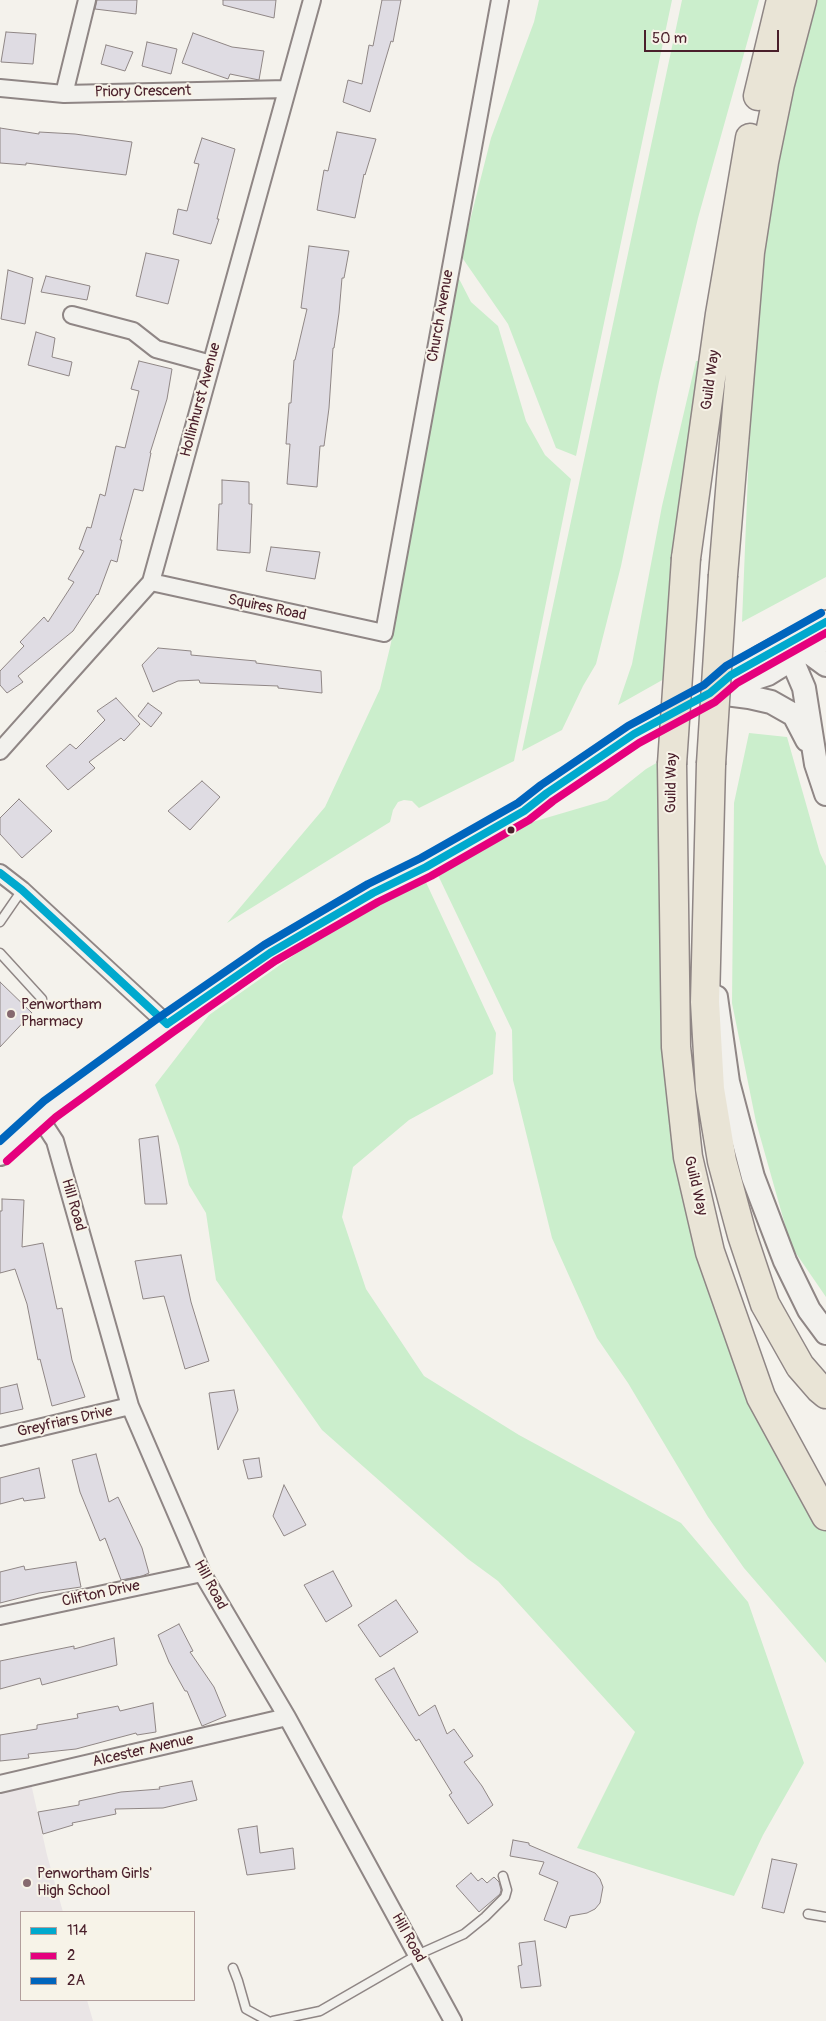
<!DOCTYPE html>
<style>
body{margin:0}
#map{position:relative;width:826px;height:2021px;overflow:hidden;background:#f4f2ec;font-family:Pangolin,sans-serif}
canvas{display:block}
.legend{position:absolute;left:20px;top:1911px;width:175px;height:90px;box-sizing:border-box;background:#f7f3e8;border:1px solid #b29e9c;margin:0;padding:6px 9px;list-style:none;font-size:15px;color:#4a1f2b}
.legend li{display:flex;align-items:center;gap:10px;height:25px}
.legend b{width:25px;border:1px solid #b29e9c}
.scale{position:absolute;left:644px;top:30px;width:135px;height:22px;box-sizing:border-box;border:2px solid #4a1f2b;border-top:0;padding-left:6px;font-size:15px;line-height:18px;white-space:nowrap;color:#4a1f2b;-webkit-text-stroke:4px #f7f3e8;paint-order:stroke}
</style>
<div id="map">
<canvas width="826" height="2021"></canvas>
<ul class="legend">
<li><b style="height:6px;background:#00a9ce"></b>114</li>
<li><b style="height:6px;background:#e5007d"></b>2</li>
<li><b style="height:6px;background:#0065bd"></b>2A</li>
</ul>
<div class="scale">50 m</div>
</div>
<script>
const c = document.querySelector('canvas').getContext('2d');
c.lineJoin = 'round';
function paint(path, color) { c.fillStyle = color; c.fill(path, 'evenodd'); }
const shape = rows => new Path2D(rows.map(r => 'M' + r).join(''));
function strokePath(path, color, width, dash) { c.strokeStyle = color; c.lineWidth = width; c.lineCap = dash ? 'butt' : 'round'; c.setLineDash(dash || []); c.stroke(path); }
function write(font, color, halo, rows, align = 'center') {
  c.font = font + ' Pangolin,sans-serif'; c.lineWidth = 4; c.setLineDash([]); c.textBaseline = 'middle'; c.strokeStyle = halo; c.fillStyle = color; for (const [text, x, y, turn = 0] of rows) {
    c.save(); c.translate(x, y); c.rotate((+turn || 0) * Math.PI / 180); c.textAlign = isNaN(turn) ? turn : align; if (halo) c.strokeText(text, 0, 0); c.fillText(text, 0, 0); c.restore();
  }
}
paint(shape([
 [30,1779,47,1855,63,1912,21,1912,21,2000,87,2000,93,2021,0,2021,0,1785]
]), '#eae5e6');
paint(shape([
 [539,0,672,0,576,456,556,448,508,324,461,256,491,138,534,22],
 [682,0,759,0,698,218,659,382,621,566,596,664,583,686,562,730,522,751],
 [817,0,826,0,826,577,742,622,750,424,758,298,779,157,801,51],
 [454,269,471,302,498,326,526,421,545,455,571,479,514,761,419,808,412,801,404,800,398,802,393,810,390,822,227,923,325,807,380,689,391,643,415,491],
 [696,361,700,361,673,674,618,705,632,664,662,506],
 [749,733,787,737,820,853,826,866,826,1297,791,1246,756,1122,732,1003,734,803],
 [665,758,670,1100,819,1522,826,1530,826,1663,744,1568,708,1517,628,1383,597,1338,552,1238,513,1080,512,1030,436,871,529,823,607,800,646,769],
 [424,878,496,1033,493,1074,409,1120,353,1167,342,1217,366,1289,424,1376,519,1435,681,1523,748,1602,804,1763,763,1835,734,1896,577,1848,635,1732,498,1581,468,1559,322,1430,216,1280,206,1213,189,1185,179,1146,155,1085,209,1015,324,934]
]), '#cbeecc');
const building = shape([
 [97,0,137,0,136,14,95,9,97,0],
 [223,0,276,0,274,18,223,5,223,0],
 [382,0,401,0,393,42,391,41,370,112,343,102,348,80,362,84,369,45,373,46,382,0],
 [6,32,36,34,33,64,1,62,6,32],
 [193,33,232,47,264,51,259,80,230,74,228,79,182,63,193,33],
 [147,42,177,49,171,74,142,66,147,42],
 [106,45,133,52,125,71,101,64,106,45],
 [0,128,39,134,39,132,75,134,132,142,126,175,26,163,26,165,0,163,0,128],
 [337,132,376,139,365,175,364,174,355,218,317,210,324,170,328,171,337,132],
 [202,138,235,149,217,219,219,219,211,244,173,234,178,209,187,211,199,164,194,163,202,138],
 [309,246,349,251,344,278,342,278,339,313,334,348,333,348,329,408,324,446,320,446,317,487,287,484,290,444,286,444,289,403,291,403,294,360,295,360,307,309,301,308,309,246],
 [146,253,179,260,168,304,136,296,146,253],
 [8,270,33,278,25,324,1,319,8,270],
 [46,276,90,286,87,300,41,292,46,276],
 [36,332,55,338,52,357,72,362,69,376,28,365,36,332],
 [139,361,172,369,167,399,150,453,151,453,143,491,134,489,120,540,122,540,117,562,111,560,98,595,97,594,73,631,18,676,23,682,7,693,0,685,0,671,24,646,20,642,44,617,48,622,74,582,68,579,84,551,79,549,87,527,91,528,100,494,105,496,116,446,125,448,139,391,131,389,139,361],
 [222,480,249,482,249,504,252,504,250,553,217,550,219,504,222,504,222,480],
 [271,547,320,552,315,579,266,571,271,547],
 [158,648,191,651,191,655,256,661,256,663,321,671,322,693,278,688,278,686,200,683,199,680,178,681,153,692,142,665,158,648],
 [116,698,140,724,124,741,121,738,89,762,95,768,68,790,46,766,70,744,76,749,105,720,97,711,116,698],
 [148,703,162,713,151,727,138,716,148,703],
 [202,781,220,797,190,830,168,811,202,781],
 [19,799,52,831,22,858,0,834,0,818,19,799],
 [0,982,32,1013,0,1047,0,982],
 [158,1136,167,1204,145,1204,139,1139,158,1136],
 [2,1199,24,1200,22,1247,43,1243,57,1309,62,1308,72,1360,85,1397,52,1406,40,1359,38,1360,27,1304,15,1269,0,1273,0,1211,2,1211,2,1199],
 [181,1255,191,1302,209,1361,185,1369,164,1296,143,1299,135,1261,181,1255],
 [17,1384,23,1409,0,1414,0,1388,17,1384],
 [234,1390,238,1410,218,1450,209,1393,234,1390],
 [96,1454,109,1502,118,1497,142,1548,149,1573,142,1576,121,1580,105,1538,100,1541,80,1492,72,1460,96,1454],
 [259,1458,262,1477,248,1479,243,1460,259,1458],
 [39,1468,45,1498,24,1501,23,1498,0,1504,0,1478,39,1468],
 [284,1485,306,1525,284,1536,273,1516,284,1485],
 [76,1562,81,1587,39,1593,0,1603,0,1572,24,1566,25,1570,76,1562],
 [333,1571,352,1606,326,1622,304,1585,333,1571],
 [396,1600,418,1632,380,1657,358,1625,396,1600],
 [179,1624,193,1651,190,1652,214,1687,226,1716,202,1726,187,1691,185,1691,169,1662,158,1635,179,1624],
 [114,1638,117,1665,42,1685,40,1678,0,1689,0,1661,74,1646,74,1649,114,1638],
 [394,1668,419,1716,435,1705,447,1734,454,1729,473,1756,464,1762,482,1786,493,1805,468,1824,449,1795,452,1793,419,1739,416,1741,375,1679,394,1668],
 [153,1703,156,1732,137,1735,136,1733,76,1749,28,1754,29,1758,0,1761,0,1735,37,1729,37,1725,78,1718,77,1714,118,1706,120,1711,153,1703],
 [192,1781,197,1800,163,1808,115,1809,116,1814,72,1823,73,1825,43,1834,38,1812,79,1805,79,1801,121,1792,160,1789,159,1787,192,1781],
 [257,1826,260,1853,293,1848,295,1869,247,1875,238,1829,257,1826],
 [513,1840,529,1843,529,1845,595,1873,600,1879,603,1887,600,1903,595,1909,587,1913,570,1916,566,1928,544,1920,558,1882,539,1874,544,1862,510,1856,513,1840],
 [772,1859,797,1864,784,1913,762,1908,772,1859],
 [471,1873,478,1881,482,1878,487,1883,494,1877,499,1882,501,1890,500,1894,479,1912,456,1886,471,1873],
 [535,1941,541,1986,521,1988,518,1966,522,1965,519,1943,535,1941]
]);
paint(building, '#dfdce3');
strokePath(building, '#8f8685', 1);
const lane = shape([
 [0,922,22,890],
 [0,953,42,999],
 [808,1914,826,1917],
 [233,1968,238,1981,246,2009,268,2021],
 [273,2021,320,2011,417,1955,464,1934,485,1917,505,1897,507,1890,503,1876]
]);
const street = shape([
 [0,88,64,94,287,89],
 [64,94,87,0],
 [72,315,133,331,156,349,211,364],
 [151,582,384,633,500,0],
 [0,751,151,582,312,0],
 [0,873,22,890,167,1024],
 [40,1118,55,1141,130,1406,202,1573,287,1717,453,2021],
 [0,1437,130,1406],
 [0,1616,202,1573],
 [0,1784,287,1717]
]);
const secondary = shape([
 [791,641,790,649,792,660,804,688,816,764,826,794],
 [796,643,826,665],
 [725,680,761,657,826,622],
 [718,693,749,697,771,702,794,715,807,740],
 [716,997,728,1082,753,1177,785,1261,809,1310,826,1333],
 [0,1154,50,1109,167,1024,270,953,373,893,426,867,524,811,547,793,634,734,687,704,710,693,768,674,826,638]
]);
const highway = shape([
 [758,96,781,0],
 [686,558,720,314,750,138],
 [723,575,750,252,764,162,780,84,802,0],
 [672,764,676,1047,688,1157,710,1252,761,1397,826,1516],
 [711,764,705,1002,710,1089,722,1161,742,1235,765,1304,800,1366,820,1389,826,1394]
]);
strokePath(lane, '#8f8685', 11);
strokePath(street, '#8f8685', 20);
strokePath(secondary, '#8f8685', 26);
strokePath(highway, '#8f8685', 31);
strokePath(lane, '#f2f1ed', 8);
strokePath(street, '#f2f1ed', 16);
strokePath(secondary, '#f2f1ed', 22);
strokePath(highway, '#e9e4d6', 28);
const highwayBridge = shape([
 [672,764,686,558],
 [711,764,723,575]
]);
strokePath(highwayBridge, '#8f8685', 31, []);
strokePath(highwayBridge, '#e9e4d6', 28);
strokePath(shape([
 [0,873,22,890,167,1024],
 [167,1024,270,953,373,893,426,867,524,811,547,793,634,734,710,693,731,675,826,622]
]), '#00a9ce', 8);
strokePath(shape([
 [7,1161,56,1117,173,1032,275,961,378,902,431,876,529,820,553,801,639,743,715,702,737,683,826,633]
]), '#e5007d', 8);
strokePath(shape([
 [0,1141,44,1101,161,1016,264,945,368,884,421,858,518,803,541,785,628,726,704,685,726,666,821,613]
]), '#0065bd', 8);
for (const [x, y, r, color] of [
 [511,830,4.5,"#4a1f2b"],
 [11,1014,5,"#86696f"],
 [27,1883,5,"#86696f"]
]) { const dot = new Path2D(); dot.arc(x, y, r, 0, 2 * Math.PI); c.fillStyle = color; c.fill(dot); strokePath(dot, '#f7f3e8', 2); }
write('15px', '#4a1f2b', '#f7f3e8', [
 ["Priory Crescent",143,92,-1],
 ["Church Avenue",441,316,-80],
 ["Guild Way",711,380,-82],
 ["Hollinhurst Avenue",201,400,-75],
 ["Squires Road",267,608,12],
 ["Guild Way",672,783,-89],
 ["Guild Way",695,1186,77],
 ["Hill Road",73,1205,74],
 ["Greyfriars Drive",65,1422,-13],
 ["Hill Road",210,1585,62],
 ["Clifton Drive",101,1594,-12],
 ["Alcester Avenue",143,1751,-13],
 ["Hill Road",408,1938,61]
]);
write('15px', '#4a1f2b', '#f7f3e8', [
 ["Penwortham",21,1005],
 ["Pharmacy",21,1022],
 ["Penwortham Girls'",37,1874],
 ["High School",37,1891]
], 'left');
</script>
